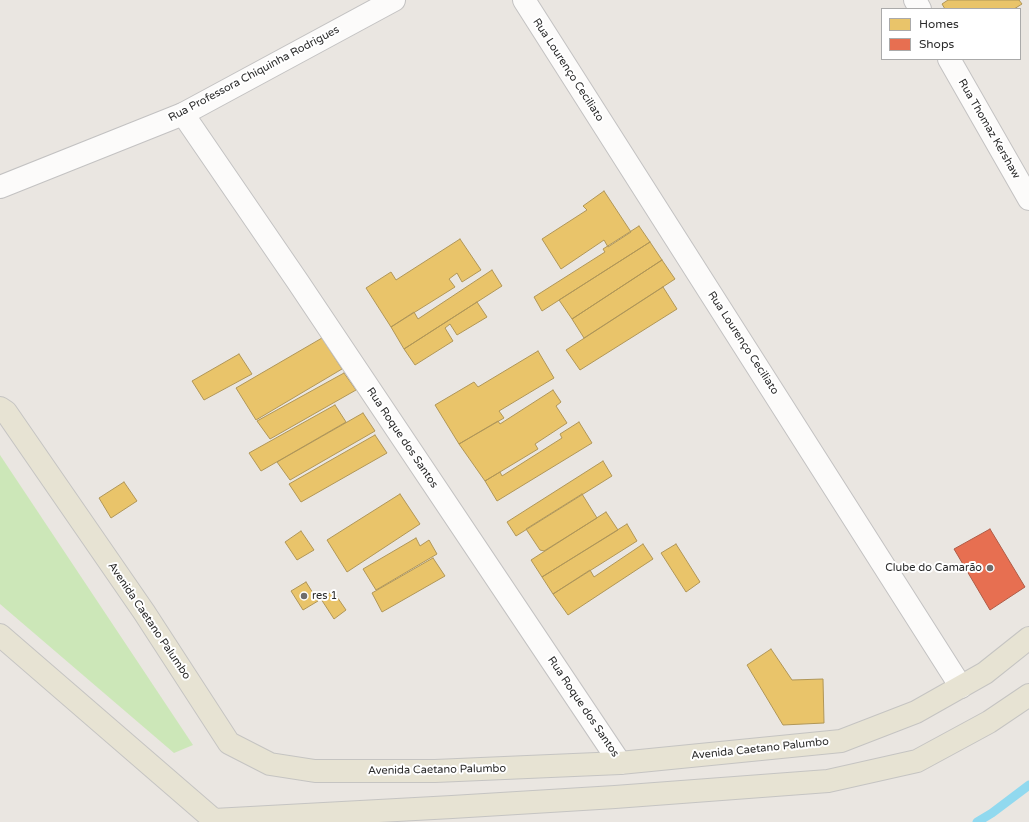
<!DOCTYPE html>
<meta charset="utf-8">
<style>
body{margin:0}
#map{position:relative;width:1029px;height:822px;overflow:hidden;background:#eae6e1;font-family:"Varela Round",sans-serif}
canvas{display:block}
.legend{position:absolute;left:881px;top:8px;width:140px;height:52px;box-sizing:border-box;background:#fff;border:1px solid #aaa;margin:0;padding:5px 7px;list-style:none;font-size:12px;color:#2b2b2b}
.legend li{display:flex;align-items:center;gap:8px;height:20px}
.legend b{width:20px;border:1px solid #aaa}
</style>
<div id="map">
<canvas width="1029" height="822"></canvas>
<ul class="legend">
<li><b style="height:11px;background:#e9c46a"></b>Homes</li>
<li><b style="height:11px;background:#e76f51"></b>Shops</li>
</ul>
</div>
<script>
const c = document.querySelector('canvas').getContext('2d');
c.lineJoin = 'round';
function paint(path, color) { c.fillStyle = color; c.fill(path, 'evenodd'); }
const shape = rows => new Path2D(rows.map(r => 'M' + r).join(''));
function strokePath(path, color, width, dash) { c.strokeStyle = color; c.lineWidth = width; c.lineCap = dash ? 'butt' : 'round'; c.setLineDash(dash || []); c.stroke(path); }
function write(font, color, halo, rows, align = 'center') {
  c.font = font + ' "Varela Round",sans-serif'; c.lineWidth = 4; c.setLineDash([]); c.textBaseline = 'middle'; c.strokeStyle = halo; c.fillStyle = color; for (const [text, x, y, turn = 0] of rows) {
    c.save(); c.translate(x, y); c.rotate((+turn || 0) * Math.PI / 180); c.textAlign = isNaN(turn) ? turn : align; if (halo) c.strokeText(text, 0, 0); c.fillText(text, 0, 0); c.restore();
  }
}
paint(shape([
 [0,455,193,745,174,753,0,604]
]), '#cce7b8');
const homes = shape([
 [948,0,1019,0,1022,4,1014,9,945,9,942,4,948,0],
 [604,191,631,232,608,247,604,240,561,269,542,239,587,210,583,206,604,191],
 [639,226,650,242,542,311,534,297,605,252,603,249,639,226],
 [460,239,481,270,462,282,457,273,449,279,455,287,391,327,366,288,391,272,396,280,460,239],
 [650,242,662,260,572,319,559,300,650,242],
 [662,260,675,279,584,338,572,319,662,260],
 [492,270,502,286,404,349,391,327,414,312,418,319,492,270],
 [663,287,677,309,580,370,566,350,663,287],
 [477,302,487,317,457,335,450,324,445,328,453,341,415,365,404,349,477,302],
 [322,338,342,369,256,420,236,388,322,338],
 [538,351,554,378,499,411,504,418,459,444,435,405,474,382,478,387,538,351],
 [239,354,252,374,204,400,192,381,239,354],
 [344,373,356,390,270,439,257,421,344,373],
 [553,390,561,402,556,406,567,423,535,444,538,449,485,481,459,444,498,421,500,424,553,390],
 [335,405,346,422,261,471,249,453,335,405],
 [363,413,375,431,290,480,277,462,363,413],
 [579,422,592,443,497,501,485,481,500,472,502,476,562,438,560,434,579,422],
 [375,435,387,453,301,502,289,484,375,435],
 [603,461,612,476,516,536,507,522,603,461],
 [124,482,137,501,111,518,99,498,124,482],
 [400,494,420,524,347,572,327,540,400,494],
 [582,494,597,518,544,551,540,550,526,529,582,494],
 [606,512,618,530,542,577,531,560,606,512],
 [627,524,637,541,553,594,542,577,627,524],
 [301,531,314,550,297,560,285,542,301,531],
 [416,538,420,546,429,540,437,554,376,590,363,569,416,538],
 [643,544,653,559,568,615,553,594,590,570,594,577,643,544],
 [676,544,700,582,686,592,661,553,676,544],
 [433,558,445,576,382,612,372,593,433,558],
 [306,582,318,601,303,610,291,591,306,582],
 [333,591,346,610,334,619,321,599,333,591],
 [771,649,792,680,823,679,824,723,783,725,747,665,771,649]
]);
paint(homes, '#e9c46a');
strokePath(homes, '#b09657', 1);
const shops = shape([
 [990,529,1025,587,990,610,954,549,990,529]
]);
paint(shops, '#e76f51');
strokePath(shops, '#af5b46', 1);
strokePath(shape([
 [977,822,992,813,1029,785]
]), '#91d9ef', 9);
const street = shape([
 [524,0,961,687],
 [915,0,920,9],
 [949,59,1029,199],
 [183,114,298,282,620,763]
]);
const secondary = shape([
 [0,187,183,114,394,0]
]);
const primary = shape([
 [0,408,6,412,144,612,229,743,270,764,315,771,435,771,620,763,841,741,916,712,985,673,1029,638],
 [0,635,214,820,452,807,615,797,828,781,917,761,989,722,1029,695]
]);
strokePath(street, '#c3c2c2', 24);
strokePath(secondary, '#c3c2c2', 24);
strokePath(primary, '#c5c4c2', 24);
strokePath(street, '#fcfbfa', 22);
strokePath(secondary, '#fcfbfa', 22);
strokePath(primary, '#e7e3d3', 22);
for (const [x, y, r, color] of [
 [990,568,4,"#6e6c6b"],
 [304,596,4,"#6e6c6b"]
]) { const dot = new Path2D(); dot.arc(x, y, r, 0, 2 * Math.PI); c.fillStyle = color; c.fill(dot); strokePath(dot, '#fff', 1.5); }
write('11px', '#2b2b2b', '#fff', [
 ["Rua Lourenço Ceciliato",568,70,57],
 ["Rua Professora Chiquinha Rodrigues",254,74,-28],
 ["Rua Thomaz Kershaw",989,129,60],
 ["Rua Lourenço Ceciliato",743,343,57],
 ["Rua Roque dos Santos",402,438,56],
 ["Avenida Caetano Palumbo",149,621,56],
 ["Rua Roque dos Santos",583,707,56],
 ["Avenida Caetano Palumbo",760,749,-6],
 ["Avenida Caetano Palumbo",437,770,-1]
]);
write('11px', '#2b2b2b', '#fff', [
 ["Clube do Camarão",982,568],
 ["res 1",312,596,"left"]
], 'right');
</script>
